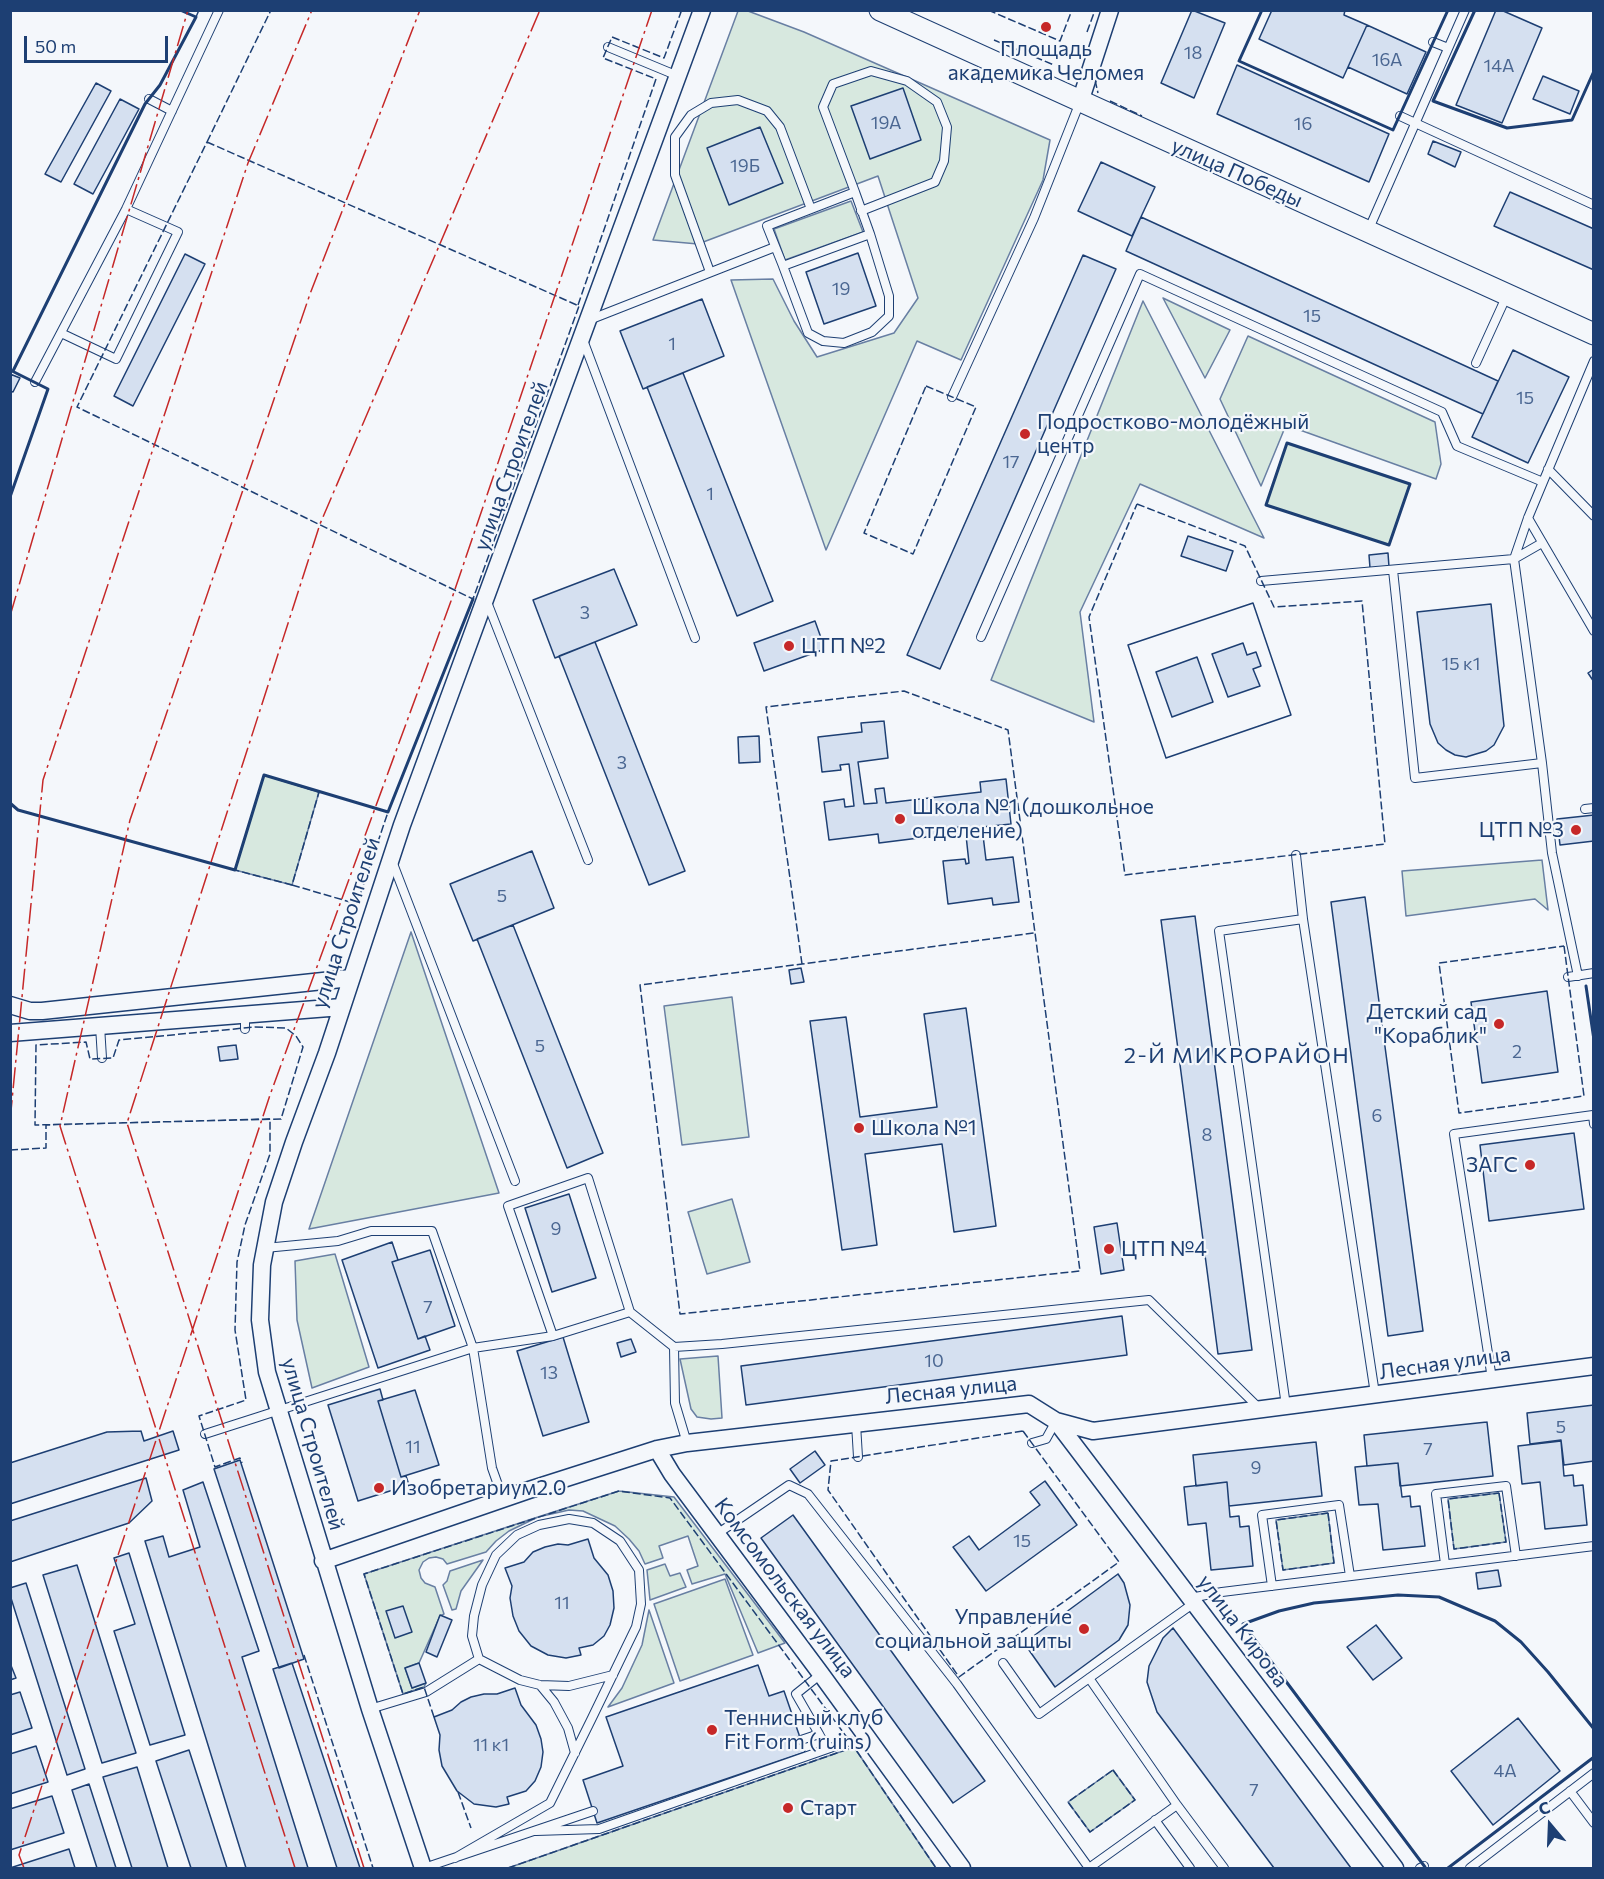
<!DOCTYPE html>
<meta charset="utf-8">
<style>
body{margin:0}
#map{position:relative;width:1604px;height:1879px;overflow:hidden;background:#f4f7fb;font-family:Commissioner,sans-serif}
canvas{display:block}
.frame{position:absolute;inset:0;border:12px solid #1d3f73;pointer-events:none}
.north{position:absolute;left:1520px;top:1795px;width:60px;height:60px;-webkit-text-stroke:4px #f4f7fb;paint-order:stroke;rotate:341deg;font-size:16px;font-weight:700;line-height:24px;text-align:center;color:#1d3f73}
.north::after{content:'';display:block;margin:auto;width:21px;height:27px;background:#1d3f73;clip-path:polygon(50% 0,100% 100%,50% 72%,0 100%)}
.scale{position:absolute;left:24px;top:36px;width:144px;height:27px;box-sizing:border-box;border:3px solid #1d3f73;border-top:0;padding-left:8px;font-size:18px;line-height:21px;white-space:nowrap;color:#1d3f73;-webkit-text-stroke:4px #f4f7fb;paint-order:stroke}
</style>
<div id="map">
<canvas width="1604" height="1879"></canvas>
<div class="frame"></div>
<div class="north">С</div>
<div class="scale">50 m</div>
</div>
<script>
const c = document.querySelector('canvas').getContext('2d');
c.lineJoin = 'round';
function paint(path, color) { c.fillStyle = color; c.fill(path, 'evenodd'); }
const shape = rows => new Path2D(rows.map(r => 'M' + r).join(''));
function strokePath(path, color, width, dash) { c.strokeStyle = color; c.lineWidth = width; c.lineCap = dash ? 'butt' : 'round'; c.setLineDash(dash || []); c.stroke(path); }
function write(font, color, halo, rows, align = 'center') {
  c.font = font + ' Commissioner,sans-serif'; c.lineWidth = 4.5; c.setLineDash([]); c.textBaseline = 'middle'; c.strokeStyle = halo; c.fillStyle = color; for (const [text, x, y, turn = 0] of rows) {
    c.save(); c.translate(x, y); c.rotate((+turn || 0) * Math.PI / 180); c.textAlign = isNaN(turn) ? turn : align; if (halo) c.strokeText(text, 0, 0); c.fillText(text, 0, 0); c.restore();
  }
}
const green = shape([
 [738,11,748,11,804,32,1050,140,1043,180,961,360,917,341,826,550,731,280,773,279,794,321,817,357,894,333,918,298,878,176,698,244,653,240,738,11],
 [851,201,863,232,785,260,774,229,851,201],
 [1163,298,1230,330,1205,378,1163,298],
 [1143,301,1264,538,1140,484,1080,612,1094,722,991,680,1143,301],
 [1248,336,1435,422,1441,464,1436,479,1286,425,1261,486,1220,399,1248,336],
 [1287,443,1410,484,1389,545,1266,505,1287,443],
 [264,775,319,792,292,885,235,870,264,775],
 [1542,860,1548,910,1535,899,1406,916,1402,871,1542,860],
 [411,932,499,1193,309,1229,411,932],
 [732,997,749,1137,682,1145,664,1006,732,997],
 [732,1199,750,1262,707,1274,688,1212,732,1199],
 [335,1254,369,1367,312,1388,297,1320,295,1261,335,1254],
 [718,1356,722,1418,711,1419,697,1417,691,1409,680,1359,718,1356],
 [619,1491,674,1497,785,1643,758,1653,725,1574,692,1584,687,1570,698,1566,688,1536,659,1546,663,1558,645,1564,639,1551,629,1539,615,1526,583,1511,569,1510,538,1517,509,1531,496,1541,486,1552,447,1564,443,1559,436,1557,429,1558,423,1562,419,1570,421,1578,425,1583,435,1587,444,1614,440,1616,419,1663,405,1668,412,1688,426,1683,424,1687,403,1694,364,1574,538,1517,619,1491],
 [1499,1493,1506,1542,1454,1549,1448,1499,1499,1493],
 [1328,1513,1334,1563,1283,1570,1276,1520,1328,1513],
 [483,1560,461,1591,456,1609,452,1610,443,1585,447,1581,450,1571,483,1560],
 [665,1564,670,1576,680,1573,686,1587,650,1600,647,1570,665,1564],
 [725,1579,753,1655,680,1681,654,1604,725,1579],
 [649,1610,674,1683,608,1707,622,1688,642,1645,649,1610],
 [854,1747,936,1868,508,1868,854,1747],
 [1113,1770,1135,1800,1090,1832,1068,1802,1113,1770]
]);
paint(green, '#d7e8df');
strokePath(green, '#687fa3', 1.5);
const building = shape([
 [1192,10,1225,23,1194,98,1161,83,1192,10],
 [1272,10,1345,10,1344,15,1367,25,1343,78,1259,39,1272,10],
 [1496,10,1501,10,1542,28,1502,123,1456,105,1496,10],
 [1367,25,1426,52,1407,94,1348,67,1367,25],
 [1237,65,1389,134,1369,182,1217,114,1237,65],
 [1543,76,1579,91,1570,114,1533,99,1543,76],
 [96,83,111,91,61,182,45,174,96,83],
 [903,88,921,140,870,159,851,106,903,88],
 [120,99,139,109,93,194,74,184,120,99],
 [760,127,783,183,729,205,707,148,760,127],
 [1433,141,1461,152,1455,167,1428,154,1433,141],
 [1101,162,1155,187,1132,236,1078,211,1101,162],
 [1510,192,1594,229,1594,270,1494,226,1510,192],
 [1141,217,1498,381,1483,414,1126,251,1141,217],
 [858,253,876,306,824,324,806,272,858,253],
 [185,254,205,264,133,406,114,396,185,254],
 [1083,255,1116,269,940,669,907,655,1083,255],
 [702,299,724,356,643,389,620,331,702,299],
 [1513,350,1569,377,1528,463,1472,437,1513,350],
 [683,373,773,601,737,616,647,387,683,373],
 [10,374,20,378,13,392,10,391,10,374],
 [1188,536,1233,551,1226,571,1181,556,1188,536],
 [1388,553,1389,567,1370,568,1369,555,1388,553],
 [614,569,637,625,555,658,533,600,614,569],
 [1253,603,1291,715,1166,758,1128,645,1253,603],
 [1243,643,1247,655,1256,652,1261,666,1253,669,1260,686,1228,697,1212,654,1243,643],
 [1197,657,1213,702,1172,717,1156,672,1197,657],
 [1253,603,1291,715,1166,758,1128,645,1253,603],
 [1491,604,1504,726,1494,745,1486,751,1466,757,1455,755,1446,750,1438,743,1430,724,1417,612,1491,604],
 [815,621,825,649,764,671,754,643,815,621],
 [595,642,685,871,649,885,559,656,595,642],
 [1594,669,1594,682,1588,673,1594,669],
 [884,721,888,758,858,762,864,804,877,803,875,789,884,788,886,803,981,792,980,782,1006,779,1011,824,982,827,986,860,1013,857,1019,902,993,905,992,898,948,904,943,861,965,859,966,864,969,863,965,826,958,827,959,833,879,843,878,834,829,840,824,802,844,799,845,807,854,806,849,764,840,765,841,770,822,772,818,737,862,732,861,723,884,721],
 [759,736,760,762,739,763,738,737,759,736],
 [1594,815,1594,841,1560,845,1557,819,1594,815],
 [532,851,554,908,473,941,450,884,532,851],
 [1365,897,1423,1331,1388,1336,1331,902,1365,897],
 [1195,916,1252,1350,1218,1354,1161,920,1195,916],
 [513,925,603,1153,567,1168,477,939,513,925],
 [801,968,804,982,791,984,789,970,801,968],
 [1547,991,1558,1072,1482,1083,1471,1002,1547,991],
 [966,1008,996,1226,954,1232,942,1144,865,1154,877,1245,842,1250,810,1021,846,1017,860,1117,937,1107,924,1014,966,1008],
 [236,1045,238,1059,220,1061,218,1047,236,1045],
 [1574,1133,1584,1209,1489,1221,1480,1145,1574,1133],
 [569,1194,596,1278,552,1292,525,1208,569,1194],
 [1117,1223,1124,1270,1101,1274,1094,1227,1117,1223],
 [392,1242,398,1260,392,1262,418,1339,425,1336,430,1350,378,1368,342,1260,392,1242],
 [430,1250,455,1326,418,1339,392,1262,430,1250],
 [1122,1316,1127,1355,746,1405,741,1366,1122,1316],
 [563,1337,589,1422,543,1436,517,1351,563,1337],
 [631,1339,636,1352,621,1357,617,1343,631,1339],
 [380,1389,383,1400,378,1401,401,1477,406,1476,409,1485,358,1501,328,1405,380,1389],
 [415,1390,439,1465,401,1477,378,1401,415,1390],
 [1594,1405,1594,1461,1564,1465,1561,1440,1530,1444,1527,1413,1594,1405],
 [1487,1422,1493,1476,1400,1486,1398,1463,1367,1466,1364,1435,1487,1422],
 [141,1431,144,1441,173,1431,179,1450,10,1504,10,1463,107,1432,141,1431],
 [1561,1441,1564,1476,1573,1475,1574,1486,1583,1485,1587,1525,1545,1529,1540,1482,1522,1484,1518,1446,1561,1441],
 [1316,1442,1322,1496,1229,1506,1227,1482,1196,1486,1193,1455,1316,1442],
 [815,1451,825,1465,800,1483,790,1469,815,1451],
 [240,1460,304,1659,279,1668,214,1469,240,1460],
 [1398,1463,1402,1497,1410,1496,1411,1507,1420,1506,1425,1546,1383,1550,1378,1504,1359,1505,1355,1467,1398,1463],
 [146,1478,152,1501,129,1523,10,1562,10,1521,146,1478],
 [1045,1481,1077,1525,986,1591,953,1547,969,1536,979,1550,1040,1505,1030,1492,1045,1481],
 [203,1482,259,1651,242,1657,308,1868,246,1868,145,1541,163,1536,169,1557,200,1547,183,1490,203,1482],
 [1227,1482,1230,1517,1239,1516,1240,1527,1249,1526,1253,1566,1211,1570,1206,1523,1188,1525,1184,1487,1227,1482],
 [793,1515,985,1781,953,1803,761,1538,793,1515],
 [588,1539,594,1558,608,1575,613,1591,614,1608,610,1625,604,1636,593,1645,579,1648,581,1655,566,1658,548,1655,531,1646,519,1631,513,1616,510,1598,512,1586,505,1568,524,1562,533,1552,545,1547,558,1544,568,1545,588,1539],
 [129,1553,185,1735,150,1745,114,1631,135,1624,114,1558,129,1553],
 [77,1565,136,1753,102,1763,43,1575,77,1565],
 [1498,1570,1501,1586,1478,1589,1476,1573,1498,1570],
 [1118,1574,1124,1583,1130,1605,1128,1625,1119,1640,1055,1687,1024,1643,1118,1574],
 [26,1583,85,1769,67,1775,10,1595,10,1588,26,1583],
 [403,1606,412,1632,395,1638,386,1611,403,1606],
 [440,1615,452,1620,437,1657,426,1652,440,1615],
 [1376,1625,1402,1658,1373,1680,1347,1647,1376,1625],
 [1173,1628,1351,1868,1274,1868,1157,1712,1147,1682,1149,1666,1163,1638,1173,1628],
 [10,1663,16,1678,10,1680,10,1663],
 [292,1663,360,1868,337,1868,273,1669,292,1663],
 [419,1663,426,1683,412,1688,405,1668,419,1663],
 [758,1665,769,1696,784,1691,805,1752,597,1823,583,1780,623,1766,606,1717,758,1665],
 [515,1688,521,1705,536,1725,541,1739,543,1752,541,1767,535,1781,526,1791,507,1797,509,1804,496,1807,474,1804,457,1791,442,1766,439,1750,440,1735,434,1717,452,1710,461,1702,471,1697,484,1694,497,1694,515,1688],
 [20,1692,32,1728,10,1735,10,1695,20,1692],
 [1518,1718,1560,1771,1493,1825,1451,1771,1518,1718],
 [36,1746,48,1782,10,1794,10,1754,36,1746],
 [189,1750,227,1868,191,1868,156,1761,189,1750],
 [137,1767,168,1868,132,1868,103,1777,137,1767],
 [89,1784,116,1868,97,1868,72,1790,89,1784],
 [52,1796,64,1833,10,1850,10,1809,52,1796],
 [69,1849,75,1868,10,1868,69,1849]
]);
paint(building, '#d5e0f0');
strokePath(building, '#1d3f73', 1.5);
const service = shape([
 [1433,42,1448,48],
 [608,47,678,76],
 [149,99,172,111],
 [1400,116,1594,205],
 [855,192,823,107,833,84,871,71,907,81,937,102,947,127,944,161,935,182,861,211],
 [855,192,870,234,783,266,767,226,855,192],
 [1368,231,1465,10],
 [783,266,808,333,823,341,844,343,872,332,889,316,889,296,870,234],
 [710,272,675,175,675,137,691,115,711,103,738,100,767,111,780,127,811,209],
 [589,320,775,247],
 [61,333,116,359,178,232,126,209],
 [583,340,695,638],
 [1476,363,1507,295],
 [35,382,126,209,219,10],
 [952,397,1034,218,1080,102],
 [1548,469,1594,516],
 [1543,482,1528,518,1514,559,1542,763,1552,853,1578,976],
 [1528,518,1594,631],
 [1393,570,1415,778,1542,763],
 [1261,581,1514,559,1542,543],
 [487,602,588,860],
 [981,637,1140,274,1442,412,1457,446,1543,482,1594,361],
 [1585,809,1594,808],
 [1296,855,1303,919],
 [392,861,515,1181],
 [1568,977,1594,973],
 [100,1026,102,1058],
 [245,1029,245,1014],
 [265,1248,338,1241,371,1231,432,1231,473,1348,553,1336,630,1312],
 [553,1336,508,1206,588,1178,630,1312,674,1347,675,1403,687,1443],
 [674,1347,722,1344,1149,1300,1260,1409],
 [1492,1379,1454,1134,1593,1115,1594,1124],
 [1286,1406,1219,931,1303,919,1375,1394],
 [856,1424,858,1457],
 [205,1434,473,1348,492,1468,503,1499],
 [1032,1443,1046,1439,1056,1421],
 [717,1534,789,1485,808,1494,957,1684,1089,1868],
 [1445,1564,1436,1494,1506,1486,1516,1556],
 [1272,1586,1262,1515,1339,1505,1350,1576],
 [1190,1598,1222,1592,1594,1546],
 [1003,1663,1039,1714,1194,1603],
 [1089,1678,1177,1805,1224,1868],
 [540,1685,554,1702,568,1728,575,1753],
 [370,1709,426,1692,479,1659],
 [819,1734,796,1694,821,1674],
 [801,1740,819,1734,827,1749],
 [1570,1791,1594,1823],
 [1155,1820,1190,1868],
 [536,1831,599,1829,850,1741],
 [455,1858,550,1803,592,1718,636,1627,641,1604,639,1570,620,1541,593,1523,569,1519,539,1525,517,1535,496,1555,482,1585,474,1616,472,1636,479,1659,520,1680,540,1685,569,1686,613,1675],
 [424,1868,593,1811],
 [1089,1868,1177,1805],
 [1420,1868,1424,1866],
 [1470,1868,1594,1773]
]);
const minor = shape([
 [1080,102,1110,10],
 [10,1005,30,1011,42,1011,351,978],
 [10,1033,342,1007],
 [1056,1421,1395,1868],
 [657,1449,672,1474,821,1674,962,1868],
 [323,1561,529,1490,657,1449,687,1443,1029,1404,1056,1421,1093,1431,1594,1366],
 [423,1868,370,1709,267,1372,260,1320,262,1265,274,1202,294,1142,327,1053,402,825,702,10]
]);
const tertiary = shape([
 [880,10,1594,334]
]);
strokePath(service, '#1d3f73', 10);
strokePath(minor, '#1d3f73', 19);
strokePath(tertiary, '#1d3f73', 23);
strokePath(service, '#f4f7fb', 8);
strokePath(minor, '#f4f7fb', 16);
strokePath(tertiary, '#f4f7fb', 21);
strokePath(shape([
 [988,10,1060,41,1072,10],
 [196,17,199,10],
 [1087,32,1095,10],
 [994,40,1054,65],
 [1095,80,1098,93],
 [1110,101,1142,116],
 [207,142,579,306,473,599,77,407,207,142],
 [207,142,271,10],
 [578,305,656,79,603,58,612,37,664,58,681,12,677,10],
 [926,386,976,407,913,554,864,533,926,386],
 [1137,504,1245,546,1274,607,1362,601,1385,844,1125,875,1089,617,1137,504],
 [264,775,319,792,292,885,235,870,264,775],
 [292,885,357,904,388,812],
 [1564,946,1584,1096,1459,1113,1439,963,1564,946],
 [802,964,766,707,904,691,1008,730,1080,1271,680,1314,640,985,802,964,1034,933],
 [255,1027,286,1028,296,1036,303,1047,281,1119,35,1125,36,1045,86,1042,90,1059,113,1058,119,1040,255,1027],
 [10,1150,46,1148,46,1125,270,1119,270,1154,245,1225,237,1262,235,1330,246,1400,199,1416,215,1467,240,1458,242,1463],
 [1023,1431,1119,1562,959,1677,828,1490,831,1461,1023,1431],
 [1499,1493,1506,1542,1454,1549,1448,1499,1499,1493],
 [1328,1513,1334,1563,1283,1570,1276,1520,1328,1513],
 [304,1655,373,1868],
 [434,1717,424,1687,403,1694,364,1574,619,1491,670,1498,854,1747,936,1868],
 [1113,1770,1135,1800,1090,1832,1068,1802,1113,1770],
 [458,1792,471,1828],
 [508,1868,854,1747]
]), '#1d3f73', 1.5, [8, 3]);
strokePath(shape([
 [1262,10,1239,61,1393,130,1448,10],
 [1475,10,1433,101,1507,128,1572,120,1594,71],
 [10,370,48,389,10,497],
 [13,371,145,104,160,85,196,17,180,10],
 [1287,443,1410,484,1389,545,1266,505,1287,443],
 [10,803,18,810,235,870,264,775,388,812,473,599],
 [1586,986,1594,1040],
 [1425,1867,1243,1624,1279,1611,1314,1603,1398,1595,1439,1597,1495,1621,1521,1642,1548,1672,1594,1729],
 [1448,1868,1594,1757]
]), '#1d3f73', 3);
strokePath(shape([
 [10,616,188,10],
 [10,1121,43,780,248,163,312,10],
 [24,1868,19,1855,270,1095,451,601,652,10],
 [295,1868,60,1126,130,820,310,294,420,10],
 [364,1868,127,1123,320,524,540,10]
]), '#c62828', 1.5, [21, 4.5, 3, 4.5]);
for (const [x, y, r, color] of [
 [1046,27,6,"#c62828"],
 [1025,434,6,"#c62828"],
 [789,646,6,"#c62828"],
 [900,819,6,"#c62828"],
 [1576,830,6,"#c62828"],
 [1499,1024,6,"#c62828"],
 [859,1128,6,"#c62828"],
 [1530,1165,6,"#c62828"],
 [1109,1249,6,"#c62828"],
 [379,1488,6,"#c62828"],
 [1084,1629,6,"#c62828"],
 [712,1730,6,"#c62828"],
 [788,1808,6,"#c62828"]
]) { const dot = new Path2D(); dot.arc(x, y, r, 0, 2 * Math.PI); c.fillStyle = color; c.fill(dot); strokePath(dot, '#f4f7fb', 2); }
write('18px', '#4b6792', null, [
 ["18",1193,53],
 ["16А",1387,60],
 ["14А",1499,66],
 ["19А",886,123],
 ["16",1303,124],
 ["19Б",745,166],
 ["19",841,289],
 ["15",1312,316],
 ["1",672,344],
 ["15",1525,398],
 ["17",1011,462],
 ["1",710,494],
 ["3",585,613],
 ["15 к1",1461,664],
 ["3",622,763],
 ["5",502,896],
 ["5",540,1046],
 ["2",1517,1052],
 ["6",1377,1116],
 ["8",1207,1135],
 ["9",556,1229],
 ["7",428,1307],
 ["10",934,1361],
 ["13",549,1373],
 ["5",1561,1427],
 ["11",413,1447],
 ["7",1428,1449],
 ["9",1256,1468],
 ["15",1022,1541],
 ["11",562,1603],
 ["11 к1",491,1745],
 ["4А",1505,1771],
 ["7",1254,1790]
]);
write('21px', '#1d3f73', '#f4f7fb', [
 ["Площадь",1046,49,"center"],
 ["академика Челомея",1046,73,"center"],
 ["Подростково-молодёжный",1037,422],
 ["центр",1037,446],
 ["ЦТП №2",801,646],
 ["Школа №1 (дошкольное",912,807],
 ["отделение)",912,831],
 ["ЦТП №3",1564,830,"right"],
 ["Детский сад",1487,1012,"right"],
 ["\"Кораблик\"",1487,1036,"right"],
 ["Школа №1",871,1128],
 ["ЗАГС",1518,1165,"right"],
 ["ЦТП №4",1121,1249],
 ["Изобретариум2.0",391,1488],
 ["Управление",1072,1617,"right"],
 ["социальной защиты",1072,1641,"right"],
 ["Теннисный клуб",724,1718],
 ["Fit Form (ruins)",724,1742],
 ["Старт",800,1808]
], 'left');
write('21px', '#1d3f73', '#f4f7fb', [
 ["улица Победы",1237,173,24],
 ["улица Строителей",511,466,-70],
 ["улица Строителей",346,923,-72],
 ["Лесная улица",1445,1363,-8],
 ["Лесная улица",951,1390,-6],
 ["улица Строителей",313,1444,74],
 ["Комсомольская улица",785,1588,53],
 ["улица Кирова",1243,1631,53]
]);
c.letterSpacing = '1.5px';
write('22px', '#1d3f73', '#f4f7fb', [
 ["2-Й МИКРОРАЙОН",1237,1056]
]);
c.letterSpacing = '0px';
</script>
